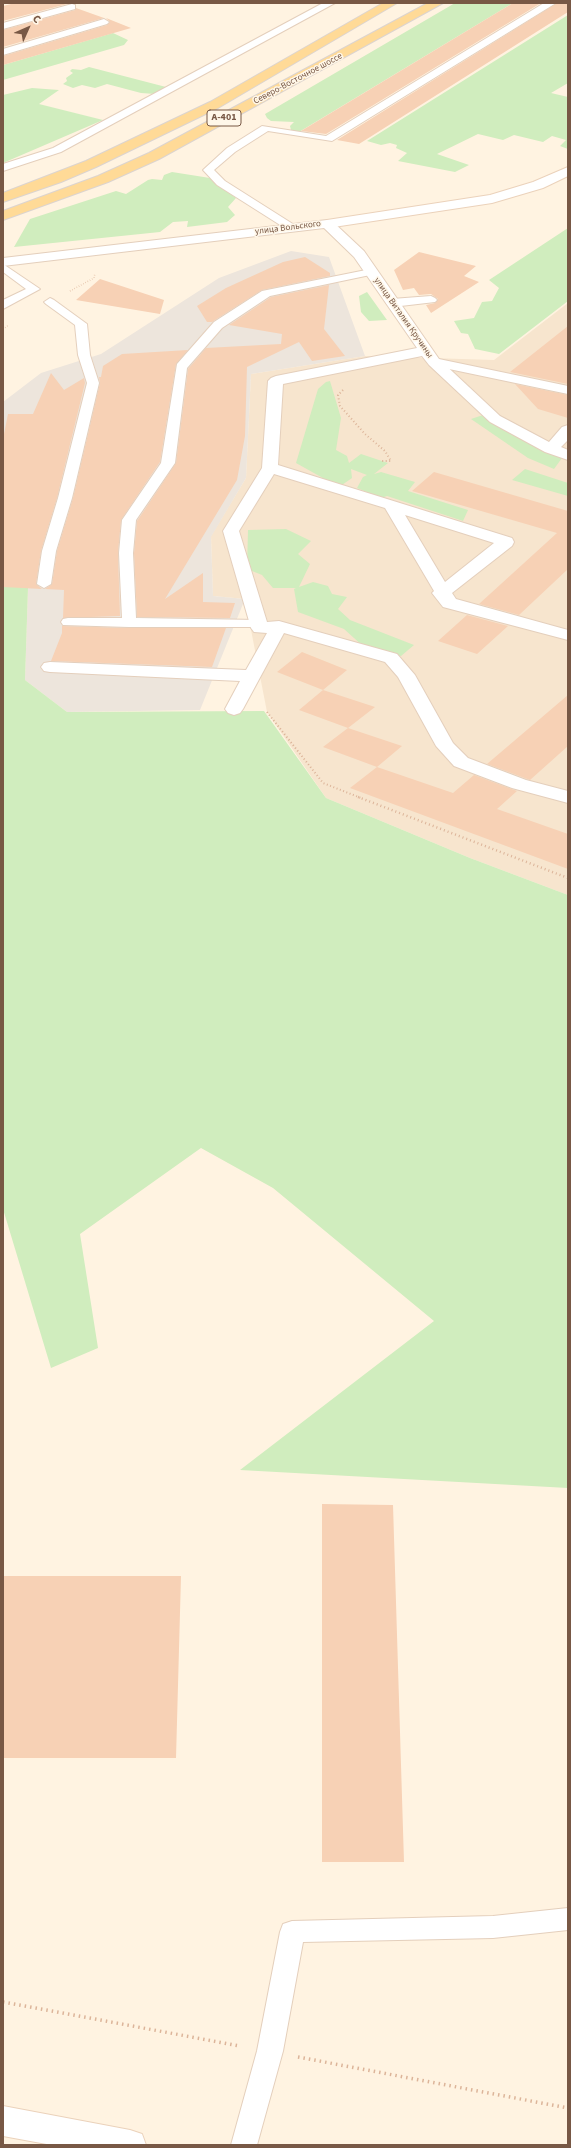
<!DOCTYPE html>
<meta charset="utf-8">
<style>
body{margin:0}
#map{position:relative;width:571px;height:2148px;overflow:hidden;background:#fff3e1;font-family:"Source Sans 3",sans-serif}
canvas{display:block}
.frame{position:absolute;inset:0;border:4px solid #785845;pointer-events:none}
.north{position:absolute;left:8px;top:8px;width:40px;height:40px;-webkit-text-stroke:3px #fff7e9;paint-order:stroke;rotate:45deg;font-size:11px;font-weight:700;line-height:16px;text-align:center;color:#785845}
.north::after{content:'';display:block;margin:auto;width:14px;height:18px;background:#785845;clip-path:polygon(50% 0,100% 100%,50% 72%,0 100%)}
</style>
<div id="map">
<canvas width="571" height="2148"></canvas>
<div class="frame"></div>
<div class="north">С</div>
</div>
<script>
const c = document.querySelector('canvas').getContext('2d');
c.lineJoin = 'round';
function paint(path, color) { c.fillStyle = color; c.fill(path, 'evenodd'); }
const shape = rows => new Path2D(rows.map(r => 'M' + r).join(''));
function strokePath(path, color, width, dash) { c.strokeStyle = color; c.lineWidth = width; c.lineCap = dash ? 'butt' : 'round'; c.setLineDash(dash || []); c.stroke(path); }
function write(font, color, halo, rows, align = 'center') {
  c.font = font + ' "Source Sans 3",sans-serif'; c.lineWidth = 3; c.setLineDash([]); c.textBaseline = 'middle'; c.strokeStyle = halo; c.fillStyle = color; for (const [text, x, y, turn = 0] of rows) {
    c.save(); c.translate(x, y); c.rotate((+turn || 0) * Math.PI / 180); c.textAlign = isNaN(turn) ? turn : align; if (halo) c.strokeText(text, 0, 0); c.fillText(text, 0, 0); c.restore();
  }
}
paint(shape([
 [568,303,568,895,470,858,326,798,267,712,245,599,213,596,211,536,246,478,251,374,365,356,494,360]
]), '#f7e5ce');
paint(shape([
 [291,251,329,257,365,356,251,374,246,478,211,537,213,596,245,599,200,710,67,712,25,680,28,588,3,583,3,402,41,373,101,354,219,278]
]), '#ede5dc');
paint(shape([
 [455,3,513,3,299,132,291,130,290,126,294,122,271,121,267,118,265,114],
 [568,15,568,83,551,93,568,97,568,149,560,146,566,140,552,136,543,142,514,135,503,140,478,134,437,154,469,165,455,172,398,161,407,153,396,148,397,145,390,143,381,145,367,141],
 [113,33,128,40,124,45,3,80,3,65],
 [89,67,166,87,155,94,141,93,107,84,95,88,82,85,73,88,63,84,67,81,66,78,73,73,70,71,72,69,81,70],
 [32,88,59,90,39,104,103,120,3,163,3,95],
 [172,172,210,178,236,198,228,207,235,215,227,222,187,227,188,221,173,222,160,232,14,247,30,219,116,191,126,194,148,180,152,179,162,180,164,175],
 [568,228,568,301,499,354,475,349,468,334,461,333,454,321,474,318,482,302,492,301,499,288,489,280],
 [367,292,387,320,369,321,361,312,359,296],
 [330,381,341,418,336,450,347,456,349,463,361,454,388,463,374,474,381,472,415,482,408,491,468,510,463,521,387,496,381,498,357,488,363,477,367,475,351,469,352,478,339,487,296,463,318,389,326,382],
 [483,415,495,422,562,458,554,469,528,458,471,419],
 [525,469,568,483,568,496,512,480],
 [286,529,311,541,298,554,310,564,299,587,313,582,328,586,332,594,347,597,338,609,350,620,414,645,401,656,364,647,344,629,298,612,294,589,296,588,273,588,262,575,247,569,248,530],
 [3,584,28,588,25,680,67,712,264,711,326,798,470,858,568,895,568,1488,240,1470,434,1321,273,1188,201,1148,80,1234,98,1348,51,1368,3,1209]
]), '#d0edbe');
paint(shape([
 [15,3,64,3,67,4,3,21,3,6],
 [513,3,541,3,326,134,301,131],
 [557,3,568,3,568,12,359,144,337,140],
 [76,8,104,18,3,47,3,30,75,10],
 [106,18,131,28,3,65,3,56,107,25,110,22],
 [419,252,476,266,464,276,479,282,431,313,426,305,435,303,438,299,431,294,419,295,414,288,403,290,394,270],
 [305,257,330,273,330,276,262,290,212,322,207,322,197,306,226,288,283,262],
 [100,279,164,300,160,314,76,300],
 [329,285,324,329,345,356,312,361,299,342,247,367,245,436,237,480,165,599,203,573,203,602,235,603,230,618,137,617,134,553,137,521,176,463,188,369,206,348,281,344,282,334,229,325,271,297],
 [568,326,568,384,510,372],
 [188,350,176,364,160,462,121,520,118,553,120,616,63,618,64,590,45,589,52,584,57,551,73,498,100,383,99,377,101,377,103,366,122,354],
 [51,373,64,390,84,378,85,383,57,498,41,551,36,584,42,589,3,587,3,439,8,414,33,414],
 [515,384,568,395,568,418,538,409],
 [434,472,568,511,568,569,519,615,479,604,557,533,412,491],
 [467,615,508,626,477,654,438,641],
 [62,626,129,628,226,628,212,667,51,661,62,633],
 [302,652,347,670,323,690,277,672],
 [323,690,375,707,348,728,299,710],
 [568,695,568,746,530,780,487,764],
 [348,728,402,746,377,767,323,747],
 [377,767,453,793,474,775,517,791,497,809,568,834,568,869,350,788],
 [322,1504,393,1505,404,1862,322,1862],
 [3,1576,181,1576,176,1758,3,1758]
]), '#f7d1b5');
const lane = shape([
 [323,3,335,3,61,152,3,171,3,164,53,148,323,3],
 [544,3,556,3,332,141,268,131,235,152,214,170,225,181,296,226,298,228,296,230,288,230,217,185,203,170,227,148,262,126,326,136,544,3],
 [72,4,75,5,75,9,3,29,3,23,72,4],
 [104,19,109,22,107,24,3,55,3,49,104,19],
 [3,264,40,289,3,309,3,300,26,289,3,272,3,264],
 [371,269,377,272,375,274,270,296,222,328,187,368,175,463,136,520,133,553,136,618,259,620,264,621,266,624,264,627,129,627,63,625,61,622,63,619,68,618,122,618,119,553,122,520,161,463,177,364,214,322,262,291,371,269],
 [431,296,435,298,437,300,435,302,392,307,386,303,392,299,431,296],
 [50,298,54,300,87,324,90,355,99,383,72,498,56,551,51,584,44,588,37,584,42,551,58,498,87,383,78,355,75,325,46,304,44,302,50,298],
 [434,358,568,386,568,394,430,365,428,362,434,358],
 [568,1908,568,1930,493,1938,303,1942,283,2051,257,2145,231,2145,257,2051,280,1932,283,1924,292,1921,493,1916,568,1908]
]);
const street = shape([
 [327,220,332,221,364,251,439,359,500,416,549,442,562,427,568,425,568,440,561,447,568,450,568,460,545,452,490,422,429,365,422,356,283,384,278,465,512,538,514,542,512,546,452,593,456,599,568,630,568,640,443,607,432,593,434,591,385,508,274,474,239,531,267,622,279,621,397,654,415,675,453,743,468,758,526,780,568,791,568,803,512,788,454,766,436,746,398,677,385,662,284,633,243,709,240,713,234,715,228,713,225,709,240,681,50,672,44,671,41,667,44,663,50,662,246,670,267,633,254,632,251,628,223,531,262,468,268,381,271,378,276,376,417,348,354,257,324,228,3,266,3,258,327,220],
 [405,515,494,543,445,582,405,515]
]);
const secondary = shape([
 [568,167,568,176,543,188,492,203,327,228,320,224,327,220,490,195,533,182,568,167],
 [3,2106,130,2130,142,2134,146,2145,52,2145,3,2136,3,2106]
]);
const primary = shape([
 [383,3,397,3,218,108,96,167,61,182,3,202,3,193,86,161,210,102,383,3],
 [428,3,443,3,159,159,108,182,3,220,3,211,98,176,149,153,428,3]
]);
strokePath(lane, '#e4cfbc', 2);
strokePath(street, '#e4cfbc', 2);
strokePath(secondary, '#ebd2bb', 2);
strokePath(primary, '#dcd4cf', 2);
strokePath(shape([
 [70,291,94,278,95,273],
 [3,329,9,325]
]), '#dcb499', 1.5, [0.5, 2]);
strokePath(shape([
 [343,390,338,395,340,406,365,434,385,451,391,461,381,461],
 [267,712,323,783,361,798]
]), '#dcb499', 2, [1, 2.5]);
strokePath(shape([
 [358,797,568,878]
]), '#dcb499', 2.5, [1, 3]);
strokePath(shape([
 [3,2002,240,2046],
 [298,2057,568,2108]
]), '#dcb499', 3.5, [1.5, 4]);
paint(lane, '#fff');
paint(street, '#fff');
paint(secondary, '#fff');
paint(primary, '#ffda97');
write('9px', '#785845', '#fff7e9', [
 ["Северо-Восточное шоссе",298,79,-28],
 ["улица Вольского",288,228,-7],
 ["улица Виталия Кручины",403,318,55]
]);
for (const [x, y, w] of [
 [224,118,34]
]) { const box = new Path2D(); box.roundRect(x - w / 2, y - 8, w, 16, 3); c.fillStyle = '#fff7e9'; c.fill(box); strokePath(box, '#785845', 1); }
write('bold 10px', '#785845', null, [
 ["А-401",224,118]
]);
</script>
